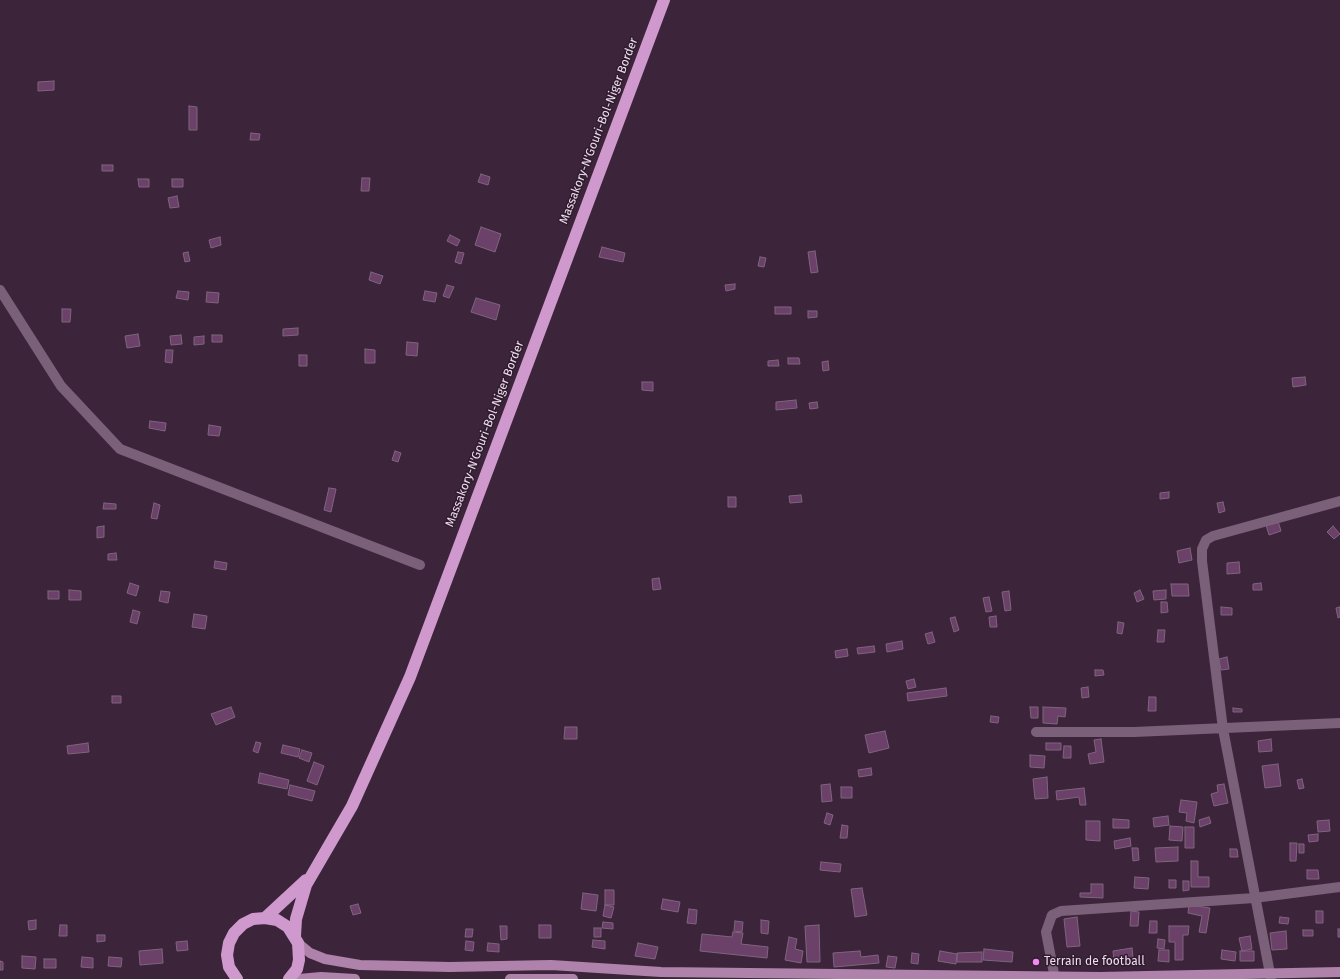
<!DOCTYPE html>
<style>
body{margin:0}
canvas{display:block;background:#3c253b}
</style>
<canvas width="1340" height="979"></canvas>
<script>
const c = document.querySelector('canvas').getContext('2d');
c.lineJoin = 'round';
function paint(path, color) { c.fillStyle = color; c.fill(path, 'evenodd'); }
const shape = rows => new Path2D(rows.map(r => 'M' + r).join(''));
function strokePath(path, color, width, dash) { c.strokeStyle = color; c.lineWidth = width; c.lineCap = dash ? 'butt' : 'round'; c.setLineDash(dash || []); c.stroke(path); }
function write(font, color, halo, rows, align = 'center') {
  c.font = font + ' "Fira Sans",sans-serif'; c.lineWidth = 3; c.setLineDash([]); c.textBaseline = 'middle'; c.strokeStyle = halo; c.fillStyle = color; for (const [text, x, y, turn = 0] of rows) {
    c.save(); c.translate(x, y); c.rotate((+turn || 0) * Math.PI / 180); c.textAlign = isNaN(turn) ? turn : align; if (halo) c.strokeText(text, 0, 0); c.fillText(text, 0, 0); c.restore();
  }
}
const building = shape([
 [54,81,54,90,38,91,38,82,54,81],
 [189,106,197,107,197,130,189,130,189,106],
 [251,133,260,134,259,140,250,140,251,133],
 [102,165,113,165,113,171,102,171,102,165],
 [481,174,490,177,488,185,478,182,481,174],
 [362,178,370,178,369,191,361,191,362,178],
 [138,179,149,179,149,187,139,187,138,179],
 [172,179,183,179,183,187,172,187,172,179],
 [177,196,179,207,170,208,168,198,177,196],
 [481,227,501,234,495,252,475,245,481,227],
 [450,235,460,240,457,246,447,241,450,235],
 [220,237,221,245,211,248,209,240,220,237],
 [602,247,625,253,623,262,599,257,602,247],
 [815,251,818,272,811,273,808,252,815,251],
 [188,252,190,261,185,262,183,253,188,252],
 [458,252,464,253,461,264,455,262,458,252],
 [760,257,766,258,764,267,758,266,760,257],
 [371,272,383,276,380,284,369,280,371,272],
 [735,284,735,289,726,291,725,285,735,284],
 [447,285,454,287,449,298,443,296,447,285],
 [178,291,189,292,188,300,176,298,178,291],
 [425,291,437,293,435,302,423,300,425,291],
 [207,292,219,293,218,303,206,302,207,292],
 [476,298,500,305,496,320,471,312,476,298],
 [775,307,791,307,791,314,775,314,775,307],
 [62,309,71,309,70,322,62,322,62,309],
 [808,311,817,311,817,317,808,318,808,311],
 [298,328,298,335,283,336,283,329,298,328],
 [138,334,140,346,127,348,125,336,138,334],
 [181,335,182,344,171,345,170,336,181,335],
 [212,335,222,335,222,342,212,342,212,335],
 [204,336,204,344,194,345,194,337,204,336],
 [407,342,418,343,417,356,406,355,407,342],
 [365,349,375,350,375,363,365,363,365,349],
 [166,350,173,350,172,363,165,362,166,350],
 [299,355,307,355,307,366,299,366,299,355],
 [788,358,799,358,800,364,788,364,788,358],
 [778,360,779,366,768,366,768,361,778,360],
 [828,361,829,370,823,371,822,362,828,361],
 [1305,377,1306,385,1293,387,1292,378,1305,377],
 [642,382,653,382,653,391,642,390,642,382],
 [796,400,797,408,776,410,776,402,796,400],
 [817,402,818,408,810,409,809,403,817,402],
 [150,421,166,423,165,431,149,428,150,421],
 [209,425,221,427,219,436,208,435,209,425],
 [395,451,401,453,398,462,392,460,395,451],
 [329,488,336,489,331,512,324,510,329,488],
 [1169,492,1169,498,1160,499,1160,493,1169,492],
 [801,495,802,502,790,503,789,496,801,495],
 [728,497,736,497,736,507,728,507,728,497],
 [1223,502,1225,511,1219,513,1217,503,1223,502],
 [104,503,116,504,116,509,103,509,104,503],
 [154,503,160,505,157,519,151,518,154,503],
 [1278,521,1281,531,1269,535,1266,525,1278,521],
 [104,526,104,537,97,538,97,527,104,526],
 [1333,526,1340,534,1334,539,1327,532,1333,526],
 [1190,548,1192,560,1179,563,1177,551,1190,548],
 [116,553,117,560,108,560,108,554,116,553],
 [215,561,227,563,226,570,214,568,215,561],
 [1239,562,1240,573,1227,574,1227,563,1239,562],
 [659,578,661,589,653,590,652,579,659,578],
 [130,583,139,586,136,596,127,593,130,583],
 [1261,583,1262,590,1253,590,1253,584,1261,583],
 [1171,584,1188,584,1189,596,1172,596,1171,584],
 [69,590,81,591,81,600,69,600,69,590],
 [1140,590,1144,599,1137,602,1134,593,1140,590],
 [1166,590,1166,599,1154,600,1153,591,1166,590],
 [48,591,59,591,59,599,48,599,48,591],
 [161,591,170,592,168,603,159,601,161,591],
 [1009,591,1011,610,1005,611,1002,592,1009,591],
 [989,597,992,611,986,612,983,598,989,597],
 [1161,602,1167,602,1168,612,1161,613,1161,602],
 [1221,607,1232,608,1232,615,1221,615,1221,607],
 [1340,607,1340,617,1338,618,1336,608,1340,607],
 [133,610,140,612,137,624,130,622,133,610],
 [194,614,207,616,205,629,192,627,194,614],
 [996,616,997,627,990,627,989,617,996,616],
 [955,617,959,630,954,632,950,618,955,617],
 [1118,622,1124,623,1122,634,1117,633,1118,622],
 [1158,630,1165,630,1164,642,1157,642,1158,630],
 [932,632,935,642,928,644,925,634,932,632],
 [902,641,903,649,887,652,886,644,902,641],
 [874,646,875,652,858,654,857,648,874,646],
 [847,649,848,656,836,658,835,651,847,649],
 [1227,657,1229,669,1221,670,1219,659,1227,657],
 [1095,670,1103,670,1104,675,1095,676,1095,670],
 [914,679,916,687,908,689,906,681,914,679],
 [1088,687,1089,697,1082,698,1081,688,1088,687],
 [946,688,947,696,908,701,907,693,946,688],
 [112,696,121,696,121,703,112,703,112,696],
 [1149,697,1156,697,1156,711,1148,711,1149,697],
 [231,707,235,717,216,725,211,714,231,707],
 [1030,707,1038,707,1038,718,1031,718,1030,707],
 [1043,707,1066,708,1065,717,1058,716,1057,724,1043,723,1043,707],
 [1233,708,1242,709,1242,712,1233,712,1233,708],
 [991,716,999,717,998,723,990,722,991,716],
 [565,727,577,727,577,739,564,739,565,727],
 [885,731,889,748,869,753,865,735,885,731],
 [1101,739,1104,762,1090,764,1088,754,1096,752,1094,740,1101,739],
 [1271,739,1272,751,1259,752,1258,741,1271,739],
 [256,742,261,743,258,753,253,751,256,742],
 [88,743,89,752,68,754,67,746,88,743],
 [1046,743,1061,743,1061,750,1046,750,1046,743],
 [283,745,300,749,298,757,281,753,283,745],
 [1064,746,1071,746,1071,758,1063,758,1064,746],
 [302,750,312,753,309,762,299,758,302,750],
 [1030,755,1045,756,1044,768,1030,767,1030,755],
 [314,762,324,766,317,785,307,781,314,762],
 [1278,764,1281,786,1265,788,1262,766,1278,764],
 [871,768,872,775,859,777,858,770,871,768],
 [260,773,289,780,287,789,258,783,260,773],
 [1047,777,1048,798,1035,799,1033,779,1047,777],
 [1302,779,1304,788,1299,789,1297,780,1302,779],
 [830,784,832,801,822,802,821,785,830,784],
 [1224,784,1228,803,1214,806,1211,794,1218,792,1217,785,1224,784],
 [290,785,315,791,312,801,288,795,290,785],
 [841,787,852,787,852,798,841,798,841,787],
 [1084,788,1086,805,1080,805,1079,797,1057,800,1056,791,1084,788],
 [1181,800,1197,802,1194,823,1186,821,1187,813,1179,812,1181,800],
 [827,813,833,815,830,825,824,823,827,813],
 [1168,816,1169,825,1154,827,1153,818,1168,816],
 [1209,817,1211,823,1200,827,1199,820,1209,817],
 [1113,819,1129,820,1129,828,1113,828,1113,819],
 [1329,820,1330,831,1318,832,1317,821,1329,820],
 [1086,821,1100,821,1100,841,1086,840,1086,821],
 [842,825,848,826,847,838,840,838,842,825],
 [1170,826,1183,827,1182,841,1169,840,1170,826],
 [1185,827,1194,827,1194,848,1185,848,1185,827],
 [1318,834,1318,841,1309,842,1308,835,1318,834],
 [1130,838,1131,846,1115,849,1114,841,1130,838],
 [1290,843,1297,843,1296,861,1290,861,1290,843],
 [1299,844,1304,844,1304,853,1299,853,1299,844],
 [1178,847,1178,861,1156,862,1155,848,1178,847],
 [1132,848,1138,848,1139,860,1133,861,1132,848],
 [1230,849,1237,849,1238,857,1230,857,1230,849],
 [1191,861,1198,861,1198,877,1209,877,1209,887,1191,887,1191,861],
 [821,862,841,864,840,872,820,870,821,862],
 [1307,870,1318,870,1319,879,1307,879,1307,870],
 [1135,877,1149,878,1148,889,1134,888,1135,877],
 [1169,880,1176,880,1176,888,1169,888,1169,880],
 [1183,881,1189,881,1189,890,1183,891,1183,881],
 [1091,884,1103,884,1103,898,1080,897,1080,893,1091,893,1091,884],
 [862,888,867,915,855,917,851,889,862,888],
 [605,890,614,890,614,905,605,905,605,890],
 [583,893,598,895,596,911,581,909,583,893],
 [663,899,680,902,678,912,661,909,663,899],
 [358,904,361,913,353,915,350,906,358,904],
 [605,905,614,907,611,918,603,916,605,905],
 [1189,905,1210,908,1206,933,1199,932,1202,916,1188,913,1189,905],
 [689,909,697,910,696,924,687,923,689,909],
 [1131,911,1139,912,1138,926,1130,926,1131,911],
 [1316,911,1323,911,1323,923,1316,923,1316,911],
 [1077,917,1080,946,1067,947,1064,919,1077,917],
 [1280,917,1289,918,1288,924,1279,923,1280,917],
 [36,920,36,929,29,930,28,921,36,920],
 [761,920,769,921,768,934,761,933,761,920],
 [735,921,743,922,742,932,734,931,735,921],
 [1150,921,1157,921,1157,933,1149,933,1150,921],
 [603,922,613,923,613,929,602,928,603,922],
 [60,925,67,925,67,936,59,936,60,925],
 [539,925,551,925,551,938,539,938,539,925],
 [819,925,820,962,807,962,805,926,819,925],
 [500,926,507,926,507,939,501,940,500,926],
 [1169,926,1189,926,1188,935,1183,935,1183,960,1175,960,1175,942,1169,942,1169,926],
 [594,928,601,928,601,937,594,937,594,928],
 [466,929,473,929,472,937,465,937,466,929],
 [1338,929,1340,929,1340,937,1338,937,1338,929],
 [1303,930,1313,930,1313,936,1303,936,1303,930],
 [1286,931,1287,949,1272,950,1270,933,1286,931],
 [733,932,743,933,741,944,768,947,767,958,700,951,702,934,732,937,733,932],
 [97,935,105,935,105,941,97,942,97,935],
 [1250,936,1252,949,1242,951,1239,938,1250,936],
 [789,937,797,939,795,949,803,951,801,963,785,960,789,937],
 [1158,939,1165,940,1164,949,1157,948,1158,939],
 [593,940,605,941,605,949,592,947,593,940],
 [187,941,188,950,177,951,176,942,187,941],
 [466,941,474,942,473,951,465,950,466,941],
 [488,943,499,944,499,952,487,951,488,943],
 [638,943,658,947,655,959,635,956,638,943],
 [1132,948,1133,958,1114,961,1113,951,1132,948],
 [162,949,163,963,140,965,139,951,162,949],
 [984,949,1013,952,1012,962,983,960,984,949],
 [1159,950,1169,950,1169,962,1158,961,1159,950],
 [1222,950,1236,952,1235,961,1221,959,1222,950],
 [860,951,861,957,878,955,879,963,834,967,833,953,860,951],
 [940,951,957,954,956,964,938,961,940,951],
 [1240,951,1254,951,1254,961,1240,961,1240,951],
 [982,952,982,962,957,962,957,953,982,952],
 [912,953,919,954,918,964,911,963,912,953],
 [22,956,36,957,35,969,22,968,22,956],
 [888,956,897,957,895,968,886,967,888,956],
 [82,957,93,958,93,968,81,967,82,957],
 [109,957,122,958,121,967,108,966,109,957],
 [44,959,56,959,56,968,44,968,44,959],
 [0,961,3,962,3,970,0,970,0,961]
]);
paint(building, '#6b4069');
strokePath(building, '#7e647d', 1);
strokePath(shape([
 [0,290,61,386,120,449,420,565],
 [1036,732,1134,732,1340,723],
 [1055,979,1046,932,1052,915,1061,911,1254,898,1340,887],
 [1271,979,1223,729,1202,561,1202,549,1206,540,1213,536,1340,501]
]), '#7b6079', 10);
strokePath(shape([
 [298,943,310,953,325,959,360,965,450,967,551,965,661,972,1100,977,1340,972],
 [299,979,321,977,355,979],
 [510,979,573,979]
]), '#ae82ab', 10);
strokePath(shape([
 [265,918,306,880],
 [295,936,296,919,306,885,352,806,410,677,664,0],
 [237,979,229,967,227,955,229,943,234,933,243,924,253,919,265,918,277,920,288,927,298,943,299,960,297,969,289,979]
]), '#d099cd', 12);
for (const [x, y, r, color] of [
 [1036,962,4,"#f489f0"]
]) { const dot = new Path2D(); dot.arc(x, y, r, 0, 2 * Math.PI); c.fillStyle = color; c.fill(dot); strokePath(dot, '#311b31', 1.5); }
write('12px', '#eddeec', '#311b31', [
 ["Massakory-N'Gouri-Bol-Niger Border",599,131,-69],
 ["Massakory-N'Gouri-Bol-Niger Border",485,434,-69]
]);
write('12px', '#eddeec', '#311b31', [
 ["Terrain de football",1044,962]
], 'left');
</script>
